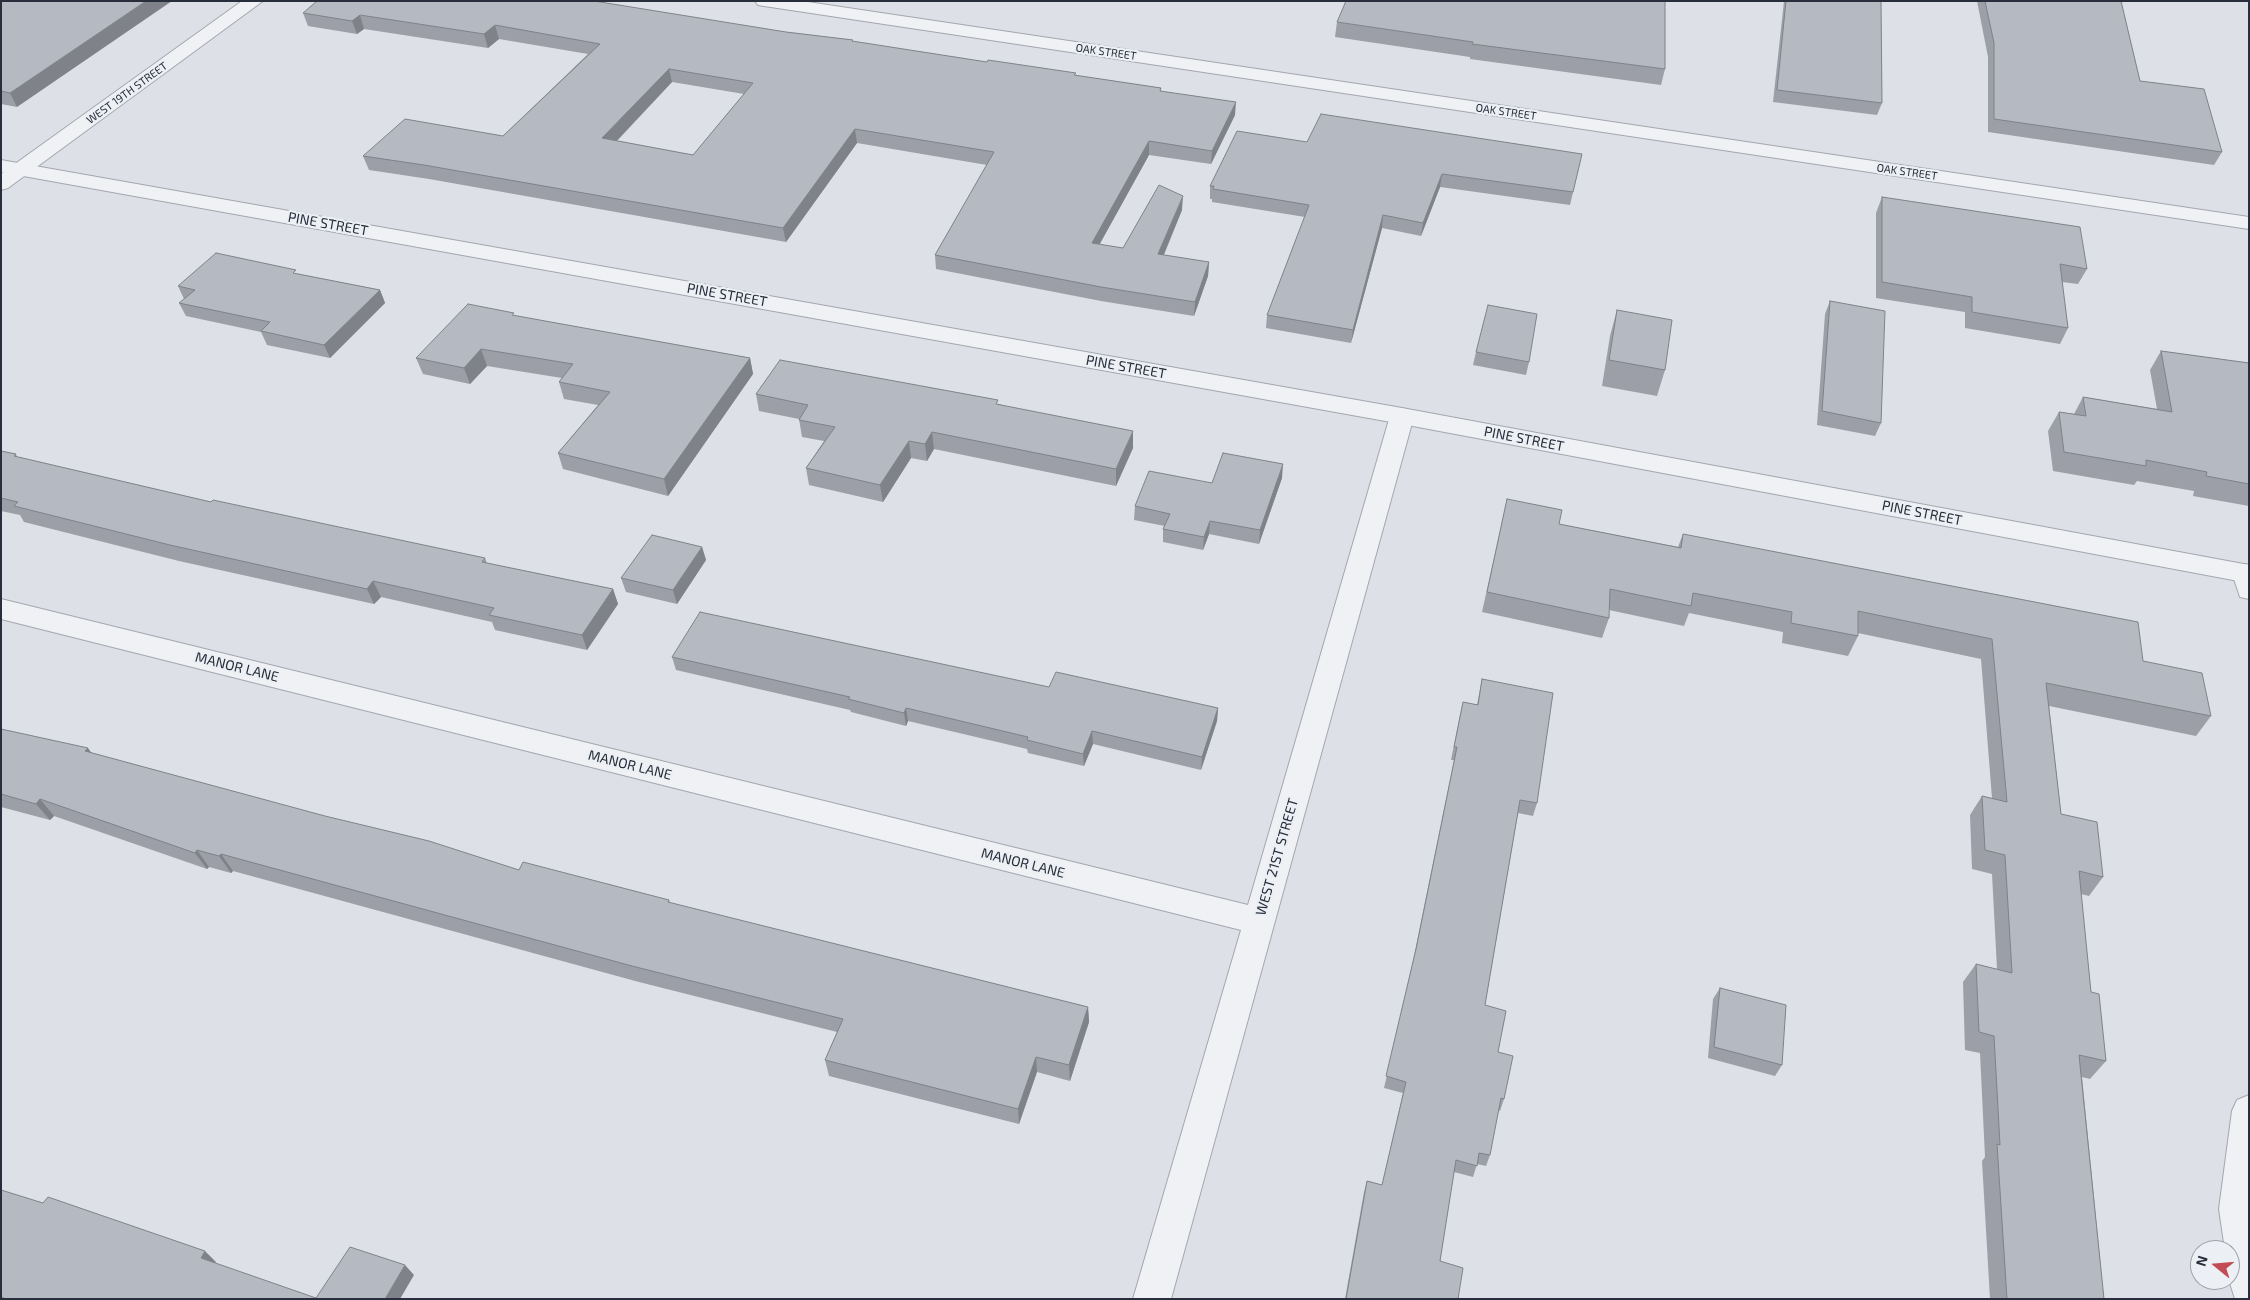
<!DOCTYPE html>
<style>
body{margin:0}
#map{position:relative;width:2250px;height:1300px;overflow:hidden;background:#dde0e6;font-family:"Exo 2",sans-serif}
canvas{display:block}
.frame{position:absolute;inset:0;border:2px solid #282e3b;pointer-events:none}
.north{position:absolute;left:2190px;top:1240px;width:50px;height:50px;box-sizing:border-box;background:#eceff4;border:1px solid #9ea2aa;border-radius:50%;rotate:287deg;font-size:14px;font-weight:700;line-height:20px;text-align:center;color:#282e3b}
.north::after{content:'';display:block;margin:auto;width:18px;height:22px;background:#c24b55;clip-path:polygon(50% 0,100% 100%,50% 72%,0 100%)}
</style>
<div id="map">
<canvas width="2250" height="1300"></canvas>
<div class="frame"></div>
<div class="north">N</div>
</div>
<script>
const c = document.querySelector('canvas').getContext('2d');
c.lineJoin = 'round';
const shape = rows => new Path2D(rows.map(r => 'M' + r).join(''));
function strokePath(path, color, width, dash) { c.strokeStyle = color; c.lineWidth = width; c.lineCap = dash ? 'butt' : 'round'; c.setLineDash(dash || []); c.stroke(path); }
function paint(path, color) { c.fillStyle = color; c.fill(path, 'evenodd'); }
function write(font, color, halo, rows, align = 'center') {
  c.font = font + ' "Exo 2",sans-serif'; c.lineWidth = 4.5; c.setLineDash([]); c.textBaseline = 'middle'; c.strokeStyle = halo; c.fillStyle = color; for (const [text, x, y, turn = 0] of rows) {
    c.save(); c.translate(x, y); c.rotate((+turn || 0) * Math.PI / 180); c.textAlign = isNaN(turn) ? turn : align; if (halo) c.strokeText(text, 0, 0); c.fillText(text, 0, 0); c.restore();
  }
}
const minor = shape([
 [242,1,263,1,8,188,1,190,1,174,242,1],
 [755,1,801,1,2249,217,2249,229,764,6,758,5,755,1],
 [1402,408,1410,411,1414,416,1171,1299,1133,1299,1241,930,1,619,1,599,1248,905,1390,416,1394,411,1402,408],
 [2245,564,2249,565,2249,599,2240,597,2232,573,2236,566,2245,564],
 [2249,1095,2249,1299,2235,1299,2229,1280,2230,1250,2225,1250,2219,1209,2232,1111,2237,1100,2249,1095]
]);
const tertiary = shape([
 [1,160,1402,408,2249,565,2249,583,1402,424,1,172,1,160]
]);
strokePath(minor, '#a3a7af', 2);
strokePath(tertiary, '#a3a7af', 2);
paint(minor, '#f0f1f4');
paint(tertiary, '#f0f1f4');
paint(shape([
 [1,1,17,107,1,104],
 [1784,1,1881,1,1882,103,1877,115,1773,102],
 [1977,1,2121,1,2140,81,2222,152,2214,165,1988,132,1988,57],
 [303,13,786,32,853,40,853,42,1161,88,1161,91,1235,115,1211,164,1149,155,1099,245,1123,248,1182,210,1164,255,1209,262,1208,276,1194,316,1101,301,936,269,935,255,987,165,857,143,786,242,429,179,369,170,363,156,503,136,588,54,499,39,488,48,364,29,357,34,308,26],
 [672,82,744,94,693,155,617,141],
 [1337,22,1665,69,1661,85,1470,59,1470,57,1335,37],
 [1307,142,1582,154,1570,205,1440,187,1421,236,1382,228,1351,343,1266,328,1267,315,1305,217,1212,202,1212,199,1210,199,1210,186],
 [1882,197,2087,269,2078,284,2062,282,2068,328,2060,344,1965,328,1965,312,1876,298,1876,213],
 [298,274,380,290,385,303,330,358,267,345,261,332,186,316,179,303,184,299,178,286],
 [1830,301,1881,423,1875,436,1817,425,1825,314],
 [1617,310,1665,370,1657,396,1602,386,1610,336],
 [515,316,750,358,753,374,668,496,563,469,558,453,598,405,564,399,559,382,562,378,487,366,470,384,423,374,416,358],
 [2161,351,2249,363,2249,506,2193,496,2194,491,2137,481,2134,485,2053,471,2048,431,2059,412,2074,414,2083,397,2157,409,2150,370],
 [1476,352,1529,362,1526,375,1473,365],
 [756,394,999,404,1133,448,1116,486,934,449,927,461,911,458,883,502,809,485,806,468,824,441,802,437,799,419,759,411],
 [1,451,16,454,17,457,211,502,485,558,487,563,613,589,618,604,587,650,495,630,492,622,381,597,374,604,179,561,24,522,20,515,1,511],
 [1282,478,1259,544,1209,534,1203,550,1163,542,1163,529,1165,526,1134,520,1135,506,1212,483],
 [1507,499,1559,524,1678,547,1683,534,2143,661,2211,716,2196,736,2049,706,2061,814,2103,877,2089,896,2081,894,2091,992,2106,1061,2090,1079,2082,1077,2104,1299,1990,1299,1982,1161,1985,1157,1980,1053,1965,1050,1963,982,1976,964,1997,969,1992,874,1972,869,1970,815,1982,796,1992,798,1981,659,1858,633,1858,636,1848,656,1782,643,1783,632,1689,613,1684,626,1609,610,1609,618,1602,638,1482,612],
 [702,547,706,560,677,604,626,592,621,578],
 [672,657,1049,687,1218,708,1217,721,1201,770,1093,744,1084,766,1028,753,1027,749,908,721,906,726,851,712,850,710,676,670],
 [1482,679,1537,803,1533,816,1518,813,1485,1005,1498,1052,1504,1099,1500,1111,1498,1110,1490,1155,1486,1166,1477,1164,1473,1177,1454,1172,1440,1261,1458,1299,1345,1299,1364,1192,1367,1181,1382,1185,1403,1093,1384,1088,1413,961,1454,760,1451,760,1460,715,1463,702,1477,705],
 [1,729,91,753,519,870,669,900,670,903,1088,1007,1089,1022,1070,1081,1037,1072,1019,1124,829,1076,825,1060,837,1032,639,982,233,871,231,873,209,867,207,869,54,816,50,820,1,807],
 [1720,988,1782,1065,1775,1076,1708,1058,1713,999]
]), '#9c9fa7');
paint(shape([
 [146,1,172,1,17,107,10,93],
 [360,15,364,29,357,34,352,21],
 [495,25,499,39,488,48,484,34],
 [669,69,672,82,606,152,602,138],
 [1236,102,1235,115,1211,164,1212,151],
 [855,129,857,143,786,242,783,228],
 [1149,141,1149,155,1092,258,1092,243],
 [1442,174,1440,187,1421,236,1423,223],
 [1183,196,1182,210,1158,268,1158,254],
 [1383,215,1382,228,1351,343,1353,330],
 [1209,262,1208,276,1194,316,1195,302],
 [380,290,385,303,330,358,324,345],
 [481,349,487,366,470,384,464,368],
 [750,358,753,374,668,496,664,479],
 [1133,431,1133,448,1116,486,1116,469],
 [932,432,934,449,927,461,925,444],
 [909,441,911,458,883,502,880,485],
 [1283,464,1282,478,1259,544,1260,530],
 [1210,521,1209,534,1203,550,1204,537],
 [702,547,706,560,677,604,673,590],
 [373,581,381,597,374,604,367,589],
 [613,589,618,604,587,650,582,635],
 [906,708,908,721,906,726,904,713],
 [1218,708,1217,721,1201,770,1202,757],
 [1092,731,1093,744,1084,766,1083,754],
 [88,748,100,765,85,751],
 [40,799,54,816,50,820,36,804],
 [197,850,209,867,207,869,195,853],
 [221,854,233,871,231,873,219,856],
 [1088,1007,1089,1022,1070,1081,1069,1065],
 [1036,1057,1037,1072,1019,1124,1018,1109],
 [205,1251,216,1262,211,1268,201,1258],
 [405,1265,414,1275,400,1299,385,1299]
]), '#7f8288');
const building = shape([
 [1,1,146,1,10,93,1,91,1,1],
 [317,1,594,1,786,32,853,40,852,41,987,62,988,60,1076,73,1074,75,1161,88,1160,91,1236,102,1212,151,1149,141,1092,243,1123,248,1159,185,1183,196,1158,254,1209,262,1195,302,1101,287,935,255,994,152,855,129,783,228,424,165,363,156,405,119,503,136,600,44,495,25,484,34,360,15,352,21,303,13,317,1],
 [669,69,753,83,693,155,602,138,669,69],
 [1346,1,1665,1,1665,69,1472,44,1473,42,1337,22,1346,1],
 [1786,1,1881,1,1882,103,1777,90,1786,1],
 [1985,1,2121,1,2140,81,2204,89,2222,152,1994,119,1994,43,1985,1],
 [1321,114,1582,154,1573,192,1442,174,1423,223,1383,215,1353,330,1267,315,1309,205,1213,189,1214,186,1210,186,1237,131,1307,142,1321,114],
 [1882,197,2080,227,2087,269,2060,264,2068,328,1972,312,1972,297,1882,282,1882,197],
 [216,253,296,270,293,273,380,290,324,345,261,331,270,322,179,303,195,290,178,286,216,253],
 [1830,301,1885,311,1881,423,1822,411,1830,301],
 [468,304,514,313,512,315,750,358,664,479,558,453,610,392,559,382,573,364,481,349,464,368,416,358,468,304],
 [1488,305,1537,314,1529,362,1476,352,1488,305],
 [1617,310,1672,320,1665,370,1609,360,1617,310],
 [2161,351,2249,363,2249,484,2206,476,2207,472,2146,460,2146,466,2064,452,2059,412,2086,416,2083,397,2172,412,2161,351],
 [780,360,998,400,996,404,1133,431,1116,469,932,432,925,444,909,441,880,485,806,468,835,427,799,420,808,405,756,394,780,360],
 [1,451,16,454,14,456,211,502,213,500,353,530,485,558,482,562,613,589,582,635,489,615,494,608,373,581,367,589,170,545,14,506,18,502,1,498,1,451],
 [1223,453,1283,464,1260,530,1210,521,1204,537,1163,529,1170,514,1135,506,1149,471,1212,483,1223,453],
 [1507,499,1562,510,1559,524,1681,548,1683,534,2138,622,2143,661,2202,673,2211,716,2046,683,2061,814,2097,822,2103,877,2079,871,2091,992,2099,994,2106,1061,2079,1055,2104,1299,2007,1299,1997,1144,2000,1145,1994,1036,1979,1032,1976,964,2012,973,2005,855,1985,850,1982,796,2007,802,1992,639,1858,611,1858,636,1791,623,1792,612,1693,593,1691,606,1610,589,1609,618,1487,592,1507,499],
 [652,535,702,547,673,590,621,578,652,535],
 [700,612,1049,687,1056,672,1218,708,1202,757,1092,731,1083,754,1027,740,1028,737,906,708,904,713,848,699,850,697,672,657,700,612],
 [1482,679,1553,693,1537,803,1520,800,1485,1005,1506,1011,1498,1052,1513,1056,1504,1099,1501,1098,1490,1155,1479,1153,1477,1166,1456,1160,1440,1261,1463,1268,1458,1299,1346,1299,1367,1181,1382,1185,1406,1082,1386,1076,1416,949,1457,747,1454,747,1463,702,1478,705,1482,679],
 [1,729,88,748,85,751,325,816,429,841,519,870,523,862,669,900,668,902,1088,1007,1069,1065,1036,1057,1018,1109,825,1060,843,1019,632,966,221,854,219,856,197,850,195,853,40,799,36,804,1,794,1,729],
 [1720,988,1786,1005,1782,1065,1714,1047,1720,988],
 [1,1190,43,1203,48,1197,205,1251,201,1258,316,1298,350,1247,405,1265,385,1299,6,1299,1,1297,1,1190]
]);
paint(building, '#b5b9c2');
strokePath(building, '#7f8288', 1);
write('11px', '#282e3b', '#eceff4', [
 ["OAK STREET",1106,52,8],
 ["WEST 19TH STREET",127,93,-36],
 ["OAK STREET",1506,112,8],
 ["OAK STREET",1907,172,8]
]);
write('14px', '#282e3b', '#eceff4', [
 ["PINE STREET",328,224,10],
 ["PINE STREET",727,295,10],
 ["PINE STREET",1126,367,10],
 ["PINE STREET",1524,439,11],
 ["PINE STREET",1922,513,11],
 ["MANOR LANE",237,667,14],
 ["MANOR LANE",630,765,14],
 ["WEST 21ST STREET",1277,857,-74],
 ["MANOR LANE",1023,863,14]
]);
</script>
